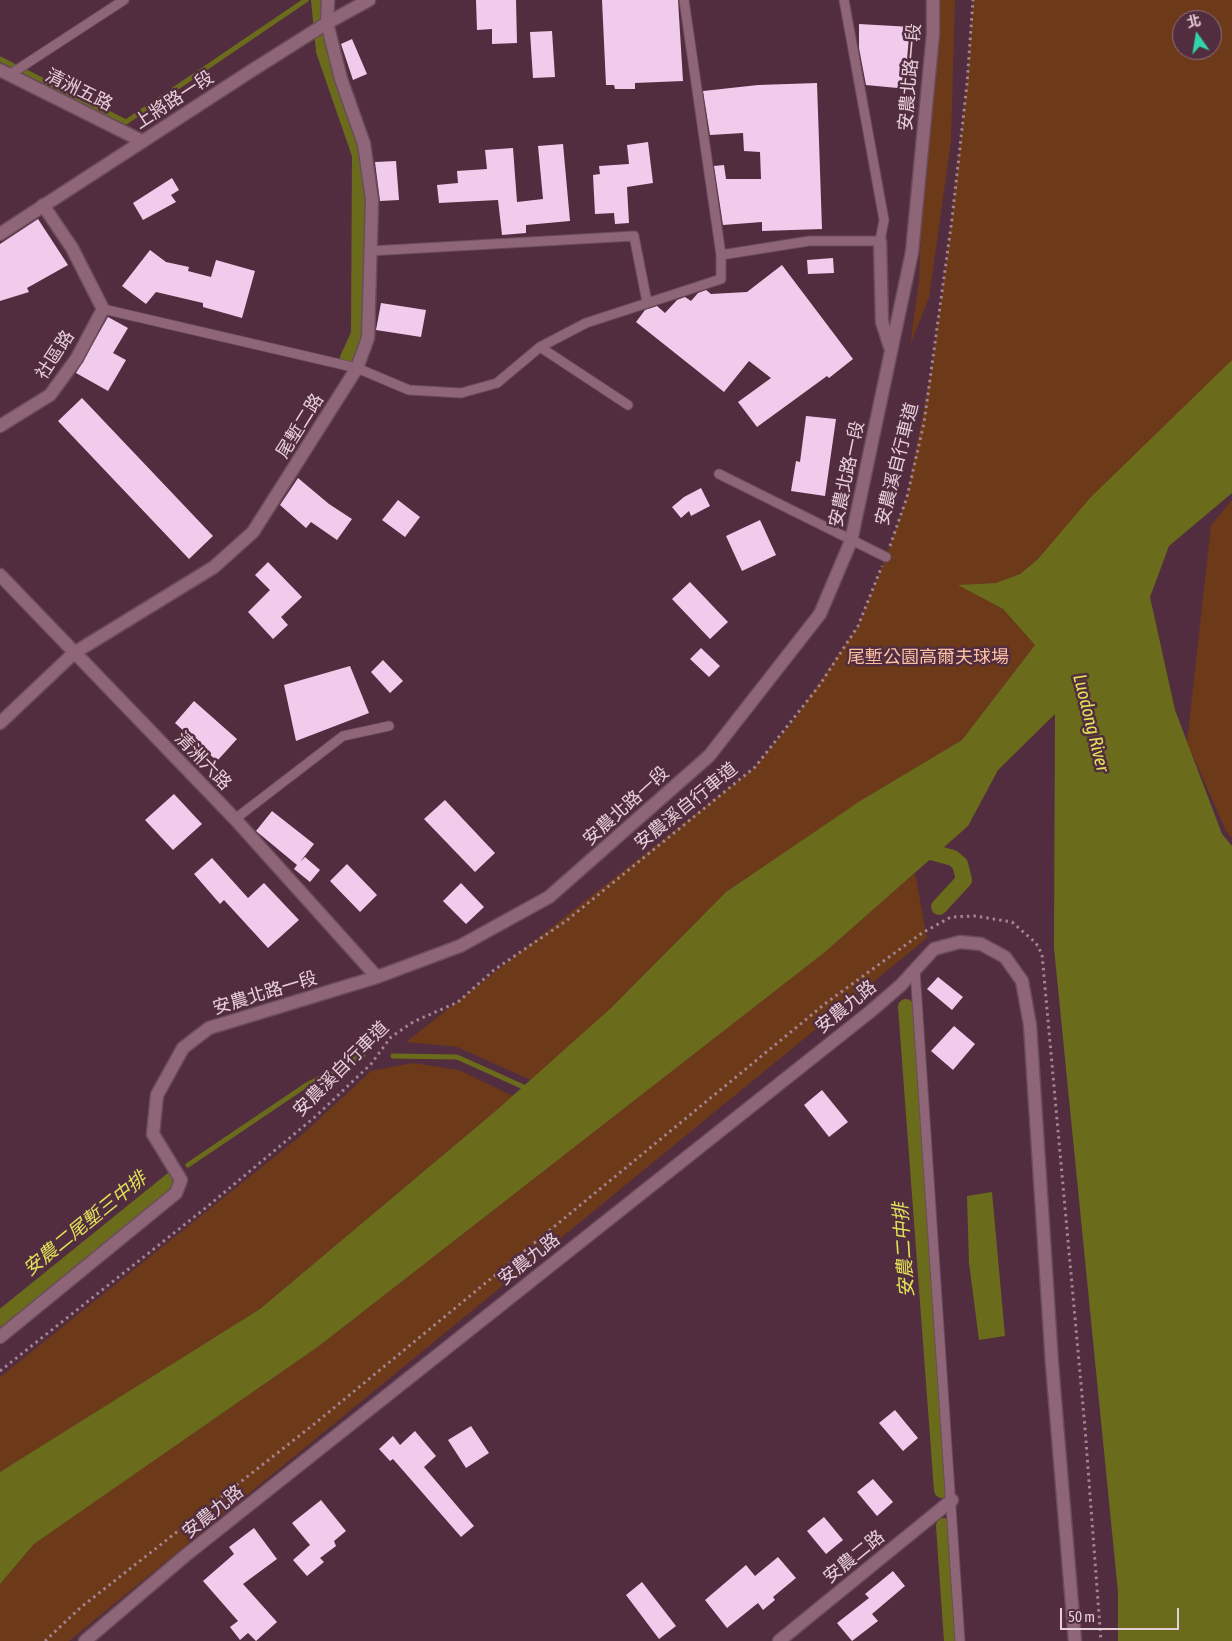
<!DOCTYPE html>
<meta charset="utf-8">
<style>
body{margin:0}
#map{position:relative;width:1232px;height:1641px;overflow:hidden;background:#522d3f;font-family:"Asap Condensed","Noto Sans TC",sans-serif}
canvas{display:block}
.north{position:absolute;left:1172px;top:10px;width:50px;height:50px;box-sizing:border-box;background:#522d3f;border:1px solid #8e6e7d;border-radius:50%;rotate:347deg;font-size:14px;font-weight:700;line-height:20px;text-align:center;color:#e7cfd9}
.north::after{content:'';display:block;margin:auto;width:18px;height:22px;background:#31d4a9;clip-path:polygon(50% 0,100% 100%,50% 72%,0 100%)}
.scale{position:absolute;left:1060px;top:1608px;width:119px;height:22px;box-sizing:border-box;border:2px solid #e7cfd9;border-top:0;padding-left:6px;font-size:15px;line-height:18px;white-space:nowrap;color:#e7cfd9;-webkit-text-stroke:4px #522d3f;paint-order:stroke}
</style>
<div id="map">
<canvas width="1232" height="1641"></canvas>
<div class="north">北</div>
<div class="scale">50 m</div>
</div>
<script>
const c = document.querySelector('canvas').getContext('2d');
c.lineJoin = 'round';
function paint(path, color) { c.fillStyle = color; c.fill(path, 'evenodd'); }
const shape = rows => new Path2D(rows.map(r => 'M' + r).join(''));
function strokePath(path, color, width, dash) { c.strokeStyle = color; c.lineWidth = width; c.lineCap = dash ? 'butt' : 'round'; c.setLineDash(dash || []); c.stroke(path); }
function write(font, color, halo, rows, align = 'center') {
  c.font = font + ' "Asap Condensed","Noto Sans TC",sans-serif'; c.lineWidth = 5; c.setLineDash([]); c.textBaseline = 'middle'; c.strokeStyle = halo; c.fillStyle = color; for (const [text, x, y, turn = 0] of rows) {
    c.save(); c.translate(x, y); c.rotate((+turn || 0) * Math.PI / 180); c.textAlign = isNaN(turn) ? turn : align; if (halo) c.strokeText(text, 0, 0); c.fillText(text, 0, 0); c.restore();
  }
}
paint(shape([
 [940,0,955,0,951,141,929,298,910,345,919,281,923,175,938,41],
 [973,0,1232,0,1232,361,1038,559,1020,574,996,583,959,585,1003,609,1035,645,962,740,860,801,726,892,607,1012,531,1080,457,1047,406,1042,755,767,795,718,858,626,886,557,907,497,932,367,952,219,967,84],
 [1182,20,1212,20,1212,50,1182,50],
 [1232,500,1232,838,1226,831,1187,742,1211,525],
 [915,873,927,938,69,1641,0,1641,0,1584,34,1544,319,1346,825,952],
 [413,1063,459,1070,513,1096,260,1309,0,1472,0,1377,303,1134,371,1071]
]), '#6c3919');
paint(shape([
 [1232,360,1232,493,1169,546,1150,597,1175,710,1222,834,1232,846,1232,1641,1118,1641,1118,1592,1054,948,1055,714,998,770,968,826,825,952,319,1346,34,1544,0,1584,0,1472,260,1309,499,1108,611,1008,726,892,860,801,962,740,1035,645,1003,609,958,585,996,583,1020,574,1038,559,1090,498],
 [992,1192,1005,1336,979,1340,969,1263,967,1196]
]), '#6b6c1b');
strokePath(shape([
 [0,59,126,122,306,0],
 [393,1056,457,1057,528,1089],
 [188,1165,305,1086,363,1055]
]), '#6b6c1b', 5);
strokePath(shape([
 [319,0,324,51,360,155,359,334,348,358],
 [918,846,920,849,953,858,960,864,964,880,939,907],
 [906,1007,942,1490],
 [0,1319,172,1180],
 [944,1526,952,1641]
]), '#6b6c1b', 16);
paint(shape([
 [476,0,516,0,517,43,492,44,492,29,477,30],
 [602,0,678,0,683,81,635,83,635,89,615,89,614,85,606,85],
 [859,24,912,27,908,89,866,85,859,48],
 [552,31,555,77,533,78,530,32],
 [352,39,367,74,353,80,341,44],
 [817,83,822,229,762,231,762,222,723,225,714,166,724,165,726,179,761,179,760,152,744,151,743,133,710,135,703,91,758,85],
 [648,142,653,183,627,187,629,223,615,224,614,213,595,214,593,175,600,174,599,166,629,164,627,145],
 [563,144,570,221,526,225,526,233,502,235,498,200,439,203,437,185,458,183,457,171,487,169,485,150,513,148,517,202,543,199,538,146],
 [396,161,399,200,380,201,375,162],
 [172,178,179,190,171,195,176,202,143,220,133,203],
 [38,219,68,265,27,288,29,292,0,301,0,244],
 [150,250,166,262,189,267,188,271,211,277,216,260,255,271,242,318,203,307,203,303,156,292,146,304,122,286],
 [833,258,834,273,808,274,807,260],
 [782,265,853,359,829,378,827,376,757,427,738,402,771,378,749,361,724,392,636,322,645,310,657,306,665,313,677,300,685,297,691,301,698,293,706,290,711,294,747,292],
 [381,303,426,310,421,337,376,330],
 [108,317,128,328,113,353,126,360,108,391,76,373],
 [82,398,213,536,189,559,58,421],
 [806,416,836,419,825,496,791,491,796,461,800,462],
 [298,478,329,504,352,519,337,540,311,522,306,528,280,505],
 [701,488,710,506,691,516,689,511,681,518,672,507,684,497],
 [398,500,420,517,405,537,382,520],
 [760,520,776,555,742,571,726,536],
 [268,562,302,597,281,617,288,625,273,639,248,612,270,590,255,575],
 [690,582,728,622,710,639,672,599],
 [701,648,720,666,709,677,690,659],
 [383,660,403,681,390,693,371,672],
 [350,666,369,713,296,741,284,685],
 [194,701,237,739,217,761,175,723],
 [174,794,202,824,173,850,145,820],
 [445,800,495,853,475,872,424,819],
 [272,811,314,844,300,862,305,857,320,870,310,882,294,869,297,865,256,831],
 [212,858,248,898,264,883,299,920,268,948,224,900,220,904,194,874],
 [347,864,377,895,360,912,330,881],
 [461,883,484,907,466,924,443,901],
 [938,977,963,997,952,1010,927,989],
 [954,1026,975,1044,953,1070,931,1051],
 [822,1090,848,1122,829,1137,804,1105],
 [895,1410,918,1438,903,1451,879,1423],
 [471,1426,489,1453,466,1468,448,1440],
 [415,1431,436,1456,424,1467,474,1526,461,1537,393,1459,390,1461,379,1449,393,1436,400,1445],
 [873,1479,893,1502,877,1516,857,1492],
 [321,1500,346,1531,334,1541,336,1546,320,1558,324,1562,307,1576,293,1560,310,1545,292,1523],
 [824,1517,843,1540,826,1554,807,1531],
 [254,1528,277,1559,243,1584,277,1622,256,1641,248,1633,240,1640,230,1627,238,1621,203,1581,234,1554,229,1547],
 [778,1557,796,1578,773,1597,775,1600,763,1610,758,1603,727,1628,705,1600,746,1565,755,1576],
 [893,1571,905,1586,872,1614,878,1621,852,1641,837,1623,869,1598,865,1594],
 [642,1582,676,1626,659,1639,626,1595]
]), '#f1cbec');
const service = shape([
 [684,0,721,255],
 [9,75,124,0],
 [370,251,634,236,647,302],
 [103,309,357,368,409,390,461,393,497,383,540,347,586,323,721,279,721,255,809,241,880,241,884,220,844,0],
 [540,347,628,405],
 [719,474,886,557],
 [235,819,343,736,389,726],
 [915,970,960,1641]
]);
const minor = shape([
 [0,70,142,141],
 [880,241,882,322,890,347],
 [0,426,50,395,77,358,103,309,72,248,43,205],
 [0,575,235,819,377,977],
 [0,723,74,653,214,567,253,532,357,368,368,338,372,200,364,144,341,79,327,23,328,0],
 [0,1337,176,1193,181,1180,153,1134,157,1095,183,1048,209,1028,377,977,460,946,549,897,709,756,820,614,851,541,912,252,933,34,933,0],
 [85,1641,186,1555,871,1011,901,985,934,949,960,942,981,944,1005,957,1022,981,1030,1025,1052,1364,1075,1641],
 [779,1641,952,1500]
]);
const secondary = shape([
 [0,234,251,71,327,23,369,0]
]);
strokePath(service, '#6b4c5b', 11);
strokePath(minor, '#6b4c5b', 15);
strokePath(secondary, '#6b4c5b', 15);
strokePath(shape([
 [890,546,907,497,924,423,952,219,967,84,973,0],
 [0,1371,208,1206,316,1116,371,1064,391,1037,413,1022,458,1002,494,970,566,921,755,767,819,686,858,626,882,566],
 [45,1641,80,1608,313,1425,826,1003,922,933,951,917,975,916,1012,922,1036,943,1042,954,1085,1428,1101,1641]
]), '#a28492', 3, [2.5, 4]);
strokePath(service, '#8f6578', 9);
strokePath(minor, '#8f6578', 12);
strokePath(secondary, '#8f6578', 12);
write('18px', '#e7cfd9', '#522d3f', [
 ["安農北路一段",910,77,-85],
 ["清洲五路",79,90,26],
 ["上將路一段",174,100,-33],
 ["社區路",55,355,-57],
 ["尾塹二路",300,426,-58],
 ["安農溪自行車道",897,464,-76],
 ["安農北路一段",847,474,-78],
 ["清洲六路",203,761,46],
 ["安農北路一段",626,806,-42],
 ["安農溪自行車道",686,806,-39],
 ["安農北路一段",265,993,-17],
 ["安農九路",846,1007,-39],
 ["安農溪自行車道",341,1069,-45],
 ["安農九路",529,1259,-38],
 ["安農九路",213,1512,-39],
 ["安農二路",854,1557,-39]
]);
write('18px', '#fac1a1', '#522d3f', [
 ["尾塹公園高爾夫球場",928,657]
]);
write('italic 19px', '#dfe158', '#522d3f', [
 ["Luodong River",1091,723,76],
 ["安農二尾塹三中排",85,1224,-39],
 ["安農二中排",904,1250,-94]
]);
</script>
